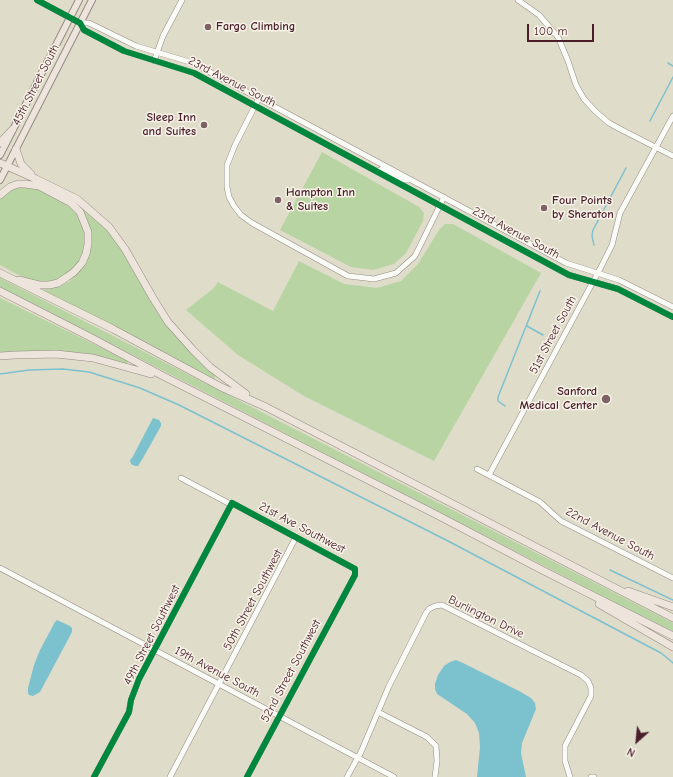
<!DOCTYPE html>
<style>
body{margin:0}
#map{position:relative;width:673px;height:777px;overflow:hidden;background:#e0dcca;font-family:"Comic Neue",sans-serif}
canvas{display:block}
.north{position:absolute;left:617px;top:721px;width:40px;height:40px;-webkit-text-stroke:3px #f7f3e8;paint-order:stroke;rotate:207deg;font-size:11px;font-weight:700;line-height:16px;text-align:center;color:#4a1f2b}
.north::after{content:'';display:block;margin:auto;width:14px;height:18px;background:#4a1f2b;clip-path:polygon(50% 0,100% 100%,50% 72%,0 100%)}
.scale{position:absolute;left:527px;top:24px;width:67px;height:18px;box-sizing:border-box;border:2px solid #4a1f2b;border-top:0;padding-left:5px;font-size:12px;line-height:14px;white-space:nowrap;color:#4a1f2b;-webkit-text-stroke:3px #f7f3e8;paint-order:stroke}
</style>
<div id="map">
<canvas width="673" height="777"></canvas>
<div class="north">N</div>
<div class="scale">100 m</div>
</div>
<script>
const c = document.querySelector('canvas').getContext('2d');
c.lineJoin = 'round';
function paint(path, color) { c.fillStyle = color; c.fill(path, 'evenodd'); }
const shape = rows => new Path2D(rows.map(r => 'M' + r).join(''));
function strokePath(path, color, width, dash) { c.strokeStyle = color; c.lineWidth = width; c.lineCap = dash ? 'butt' : 'round'; c.setLineDash(dash || []); c.stroke(path); }
function write(font, color, halo, rows, align = 'center') {
  c.font = font + ' "Comic Neue",sans-serif'; c.lineWidth = 3; c.setLineDash([]); c.textBaseline = 'middle'; c.strokeStyle = halo; c.fillStyle = color; for (const [text, x, y, turn = 0] of rows) {
    c.save(); c.translate(x, y); c.rotate((+turn || 0) * Math.PI / 180); c.textAlign = isNaN(turn) ? turn : align; if (halo) c.strokeText(text, 0, 0); c.fillText(text, 0, 0); c.restore();
  }
}
paint(shape([
 [322,152,419,207,424,213,423,221,406,253,394,264,373,270,351,267,280,230],
 [18,186,35,188,63,202,77,214,85,232,83,255,79,262,63,277,52,282,42,283,30,281,0,265,0,198,4,194],
 [81,206,102,223,125,254,157,311,167,325,216,375,214,379,43,290,44,288,62,285,70,281,78,273,90,228,87,219,79,207],
 [445,224,453,224,541,273,434,461,304,396,238,355,186,310,214,288,218,282,273,311,299,261,344,284,377,288,401,281,418,264,439,230],
 [0,278,673,623,673,632,0,287],
 [0,298,128,361,127,364,100,357,0,354]
]), '#b7d4a2');
paint(shape([
 [153,418,159,420,161,423,161,426,143,458,138,466,135,466,131,464,130,460,132,458],
 [57,620,70,626,72,628,72,632,40,692,33,696,29,695,28,693,28,688,34,665,40,650,55,622],
 [456,660,463,663,519,691,531,698,535,703,536,709,522,743,521,753,526,777,477,777,480,747,479,733,475,723,467,714,437,694,435,689,435,684,438,675,444,666,450,662]
]), '#7cc1ce');
strokePath(shape([
 [668,63,673,66],
 [650,121,673,77],
 [594,245,592,236,593,230,626,168],
 [527,326,543,335],
 [0,374,29,370,63,369,89,372,140,388,179,405,448,541,661,653,673,663],
 [505,406,498,401,498,397,540,291],
 [610,570,673,600]
]), '#7cc1ce', 1.5);
const minor = shape([
 [37,0,80,23,84,30,124,51,194,73,569,275,618,289,673,317],
 [518,0,539,15,558,37,568,61,576,85,584,99,596,112,609,123,620,129,673,156],
 [80,23,89,23,136,46,193,63,566,263,619,280,673,307],
 [154,61,163,36,182,0],
 [259,98,235,145,227,165,227,187,229,197,234,206,241,215,252,223,348,276,374,279,396,273,415,256,444,197],
 [378,171,382,169,404,180,411,180],
 [477,469,540,502,561,521,673,578],
 [489,475,601,267,612,245,620,213,673,116],
 [181,478,232,505],
 [0,568,394,777],
 [378,712,427,737,436,746,437,761,435,777],
 [94,777,129,712,131,700,139,679,232,503,355,569,355,575,247,777],
 [170,777,296,537],
 [347,777,361,752,389,686,426,613,429,609,435,606,442,605,581,675,588,681,591,688,591,696,565,746,565,761,570,777],
 [591,777,594,777]
]);
const major = shape([
 [0,155,79,0],
 [0,180,92,0]
]);
const highway = shape([
 [0,143,12,130],
 [16,149,21,164,31,174],
 [0,163,36,179,77,199,109,227,125,249,153,298,168,322,193,350,210,367,246,394],
 [0,195,10,187,18,184,25,184,39,186,71,203,80,212,88,232,88,244,86,254,82,263,74,272,67,277,58,283,49,285,39,285,19,280],
 [0,273,113,329,221,387,266,407,673,618],
 [0,291,90,337,163,376,435,514,542,570,673,636],
 [0,356,15,355,56,354,93,358,151,374],
 [628,591,673,607],
 [599,604,673,647]
]);
strokePath(minor, '#948b84', 6);
strokePath(major, '#948b84', 8);
strokePath(highway, '#948b84', 8);
strokePath(minor, '#fafaf7', 5);
strokePath(major, '#ede4dc', 6);
strokePath(highway, '#ede4dc', 7);
strokePath(shape([
 [37,0,80,23,84,30,124,51,194,73,569,275,618,289,673,317],
 [94,777,129,712,131,700,139,679,232,503,355,569,355,575,247,777]
]), '#00873e', 6);
for (const [x, y, r, color] of [
 [208,27,4,"#7e6163"],
 [204,125,4,"#7e6163"],
 [278,200,4,"#7e6163"],
 [544,208,4,"#7e6163"],
 [606,399,5,"#7e6163"]
]) { const dot = new Path2D(); dot.arc(x, y, r, 0, 2 * Math.PI); c.fillStyle = color; c.fill(dot); strokePath(dot, '#f7f3e8', 1.5); }
write('bold 12px', '#4a1f2b', '#f7f3e8', [
 ["Fargo Climbing",216,27],
 ["Sleep Inn",196,118,"right"],
 ["and Suites",196,132,"right"],
 ["Hampton Inn",286,193],
 ["& Suites",286,207],
 ["Four Points",552,201],
 ["by Sheraton",552,215],
 ["Sanford",597,392,"right"],
 ["Medical Center",597,406,"right"]
], 'left');
write('12px', '#4a1f2b', '#f7f3e8', [
 ["23rd Avenue South",232,82,27],
 ["45th Street South",36,85,-63],
 ["23rd Avenue South",516,233,28],
 ["51st Street South",553,335,-62],
 ["21st Ave Southwest",302,528,28],
 ["22nd Avenue South",610,534,28],
 ["50th Street Southwest",253,600,-62],
 ["Burlington Drive",486,617,26],
 ["49th Street Southwest",152,635,-63],
 ["52nd Street Southwest",291,671,-62],
 ["19th Avenue South",217,672,28]
]);
</script>
